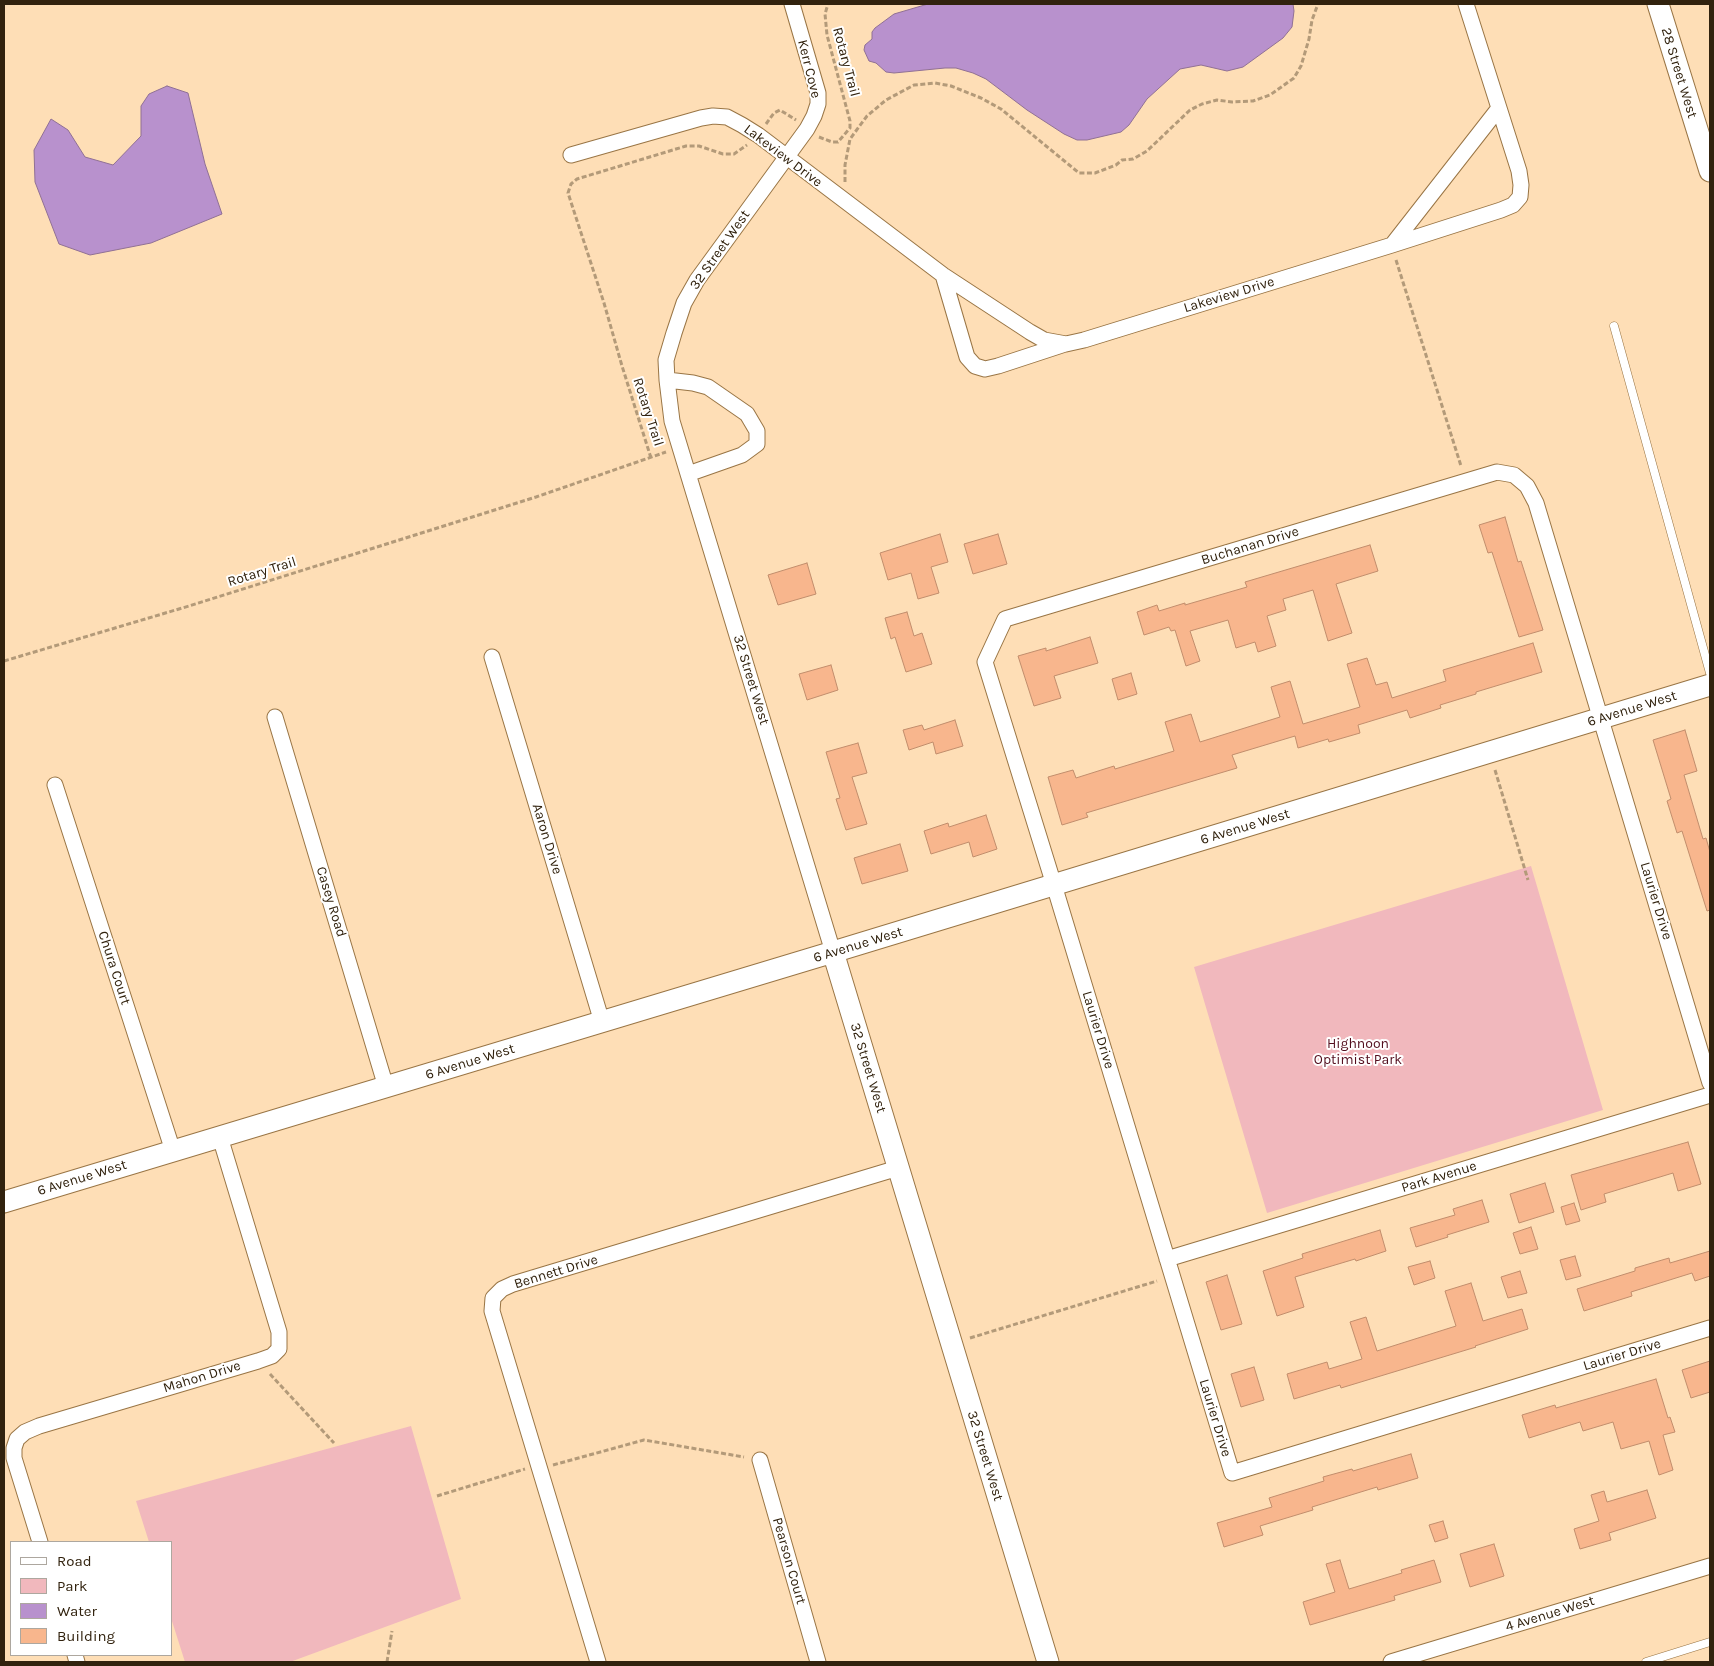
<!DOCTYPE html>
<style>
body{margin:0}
#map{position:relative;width:1714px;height:1666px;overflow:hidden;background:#fedeb6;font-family:Karla,sans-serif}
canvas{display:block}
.frame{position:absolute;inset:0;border:5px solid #31220e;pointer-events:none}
.legend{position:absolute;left:10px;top:1541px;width:162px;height:115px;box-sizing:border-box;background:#fff;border:1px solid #ada79f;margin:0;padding:6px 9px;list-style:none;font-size:15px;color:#31220e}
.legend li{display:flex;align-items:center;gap:10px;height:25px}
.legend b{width:25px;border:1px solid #ada79f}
</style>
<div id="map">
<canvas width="1714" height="1666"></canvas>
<div class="frame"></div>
<ul class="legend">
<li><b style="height:6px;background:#fff"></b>Road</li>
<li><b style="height:14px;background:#f1b8bd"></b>Park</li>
<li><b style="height:14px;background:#b891cd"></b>Water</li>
<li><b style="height:14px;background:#f8b68d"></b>Building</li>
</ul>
</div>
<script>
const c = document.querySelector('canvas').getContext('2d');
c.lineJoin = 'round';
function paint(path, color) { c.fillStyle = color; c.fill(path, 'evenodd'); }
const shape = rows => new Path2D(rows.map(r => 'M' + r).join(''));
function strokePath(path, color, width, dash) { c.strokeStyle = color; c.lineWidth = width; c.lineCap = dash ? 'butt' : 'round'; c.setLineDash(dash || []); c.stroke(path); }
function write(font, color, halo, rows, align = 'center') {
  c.font = font + ' Karla,sans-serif'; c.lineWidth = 4; c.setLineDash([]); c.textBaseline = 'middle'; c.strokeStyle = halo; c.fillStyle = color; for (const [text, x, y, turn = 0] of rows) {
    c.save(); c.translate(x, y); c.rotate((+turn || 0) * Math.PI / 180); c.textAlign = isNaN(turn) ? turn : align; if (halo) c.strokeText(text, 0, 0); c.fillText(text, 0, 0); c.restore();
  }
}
paint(shape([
 [1531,866,1603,1110,1267,1213,1194,967],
 [411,1426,461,1599,290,1662,185,1662,171,1618,171,1542,149,1542,136,1501]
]), '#f1b8bd');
const water = shape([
 [928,4,1293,4,1294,11,1292,27,1283,38,1243,67,1227,71,1201,65,1180,69,1147,99,1129,125,1121,132,1087,140,1077,140,1064,134,1027,110,986,79,973,73,956,68,945,68,894,73,886,72,876,63,869,61,864,50,865,45,872,39,872,32,875,28,894,14,928,4],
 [167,86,188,93,205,164,222,214,151,243,90,255,59,244,35,182,34,150,51,119,68,130,85,157,113,165,141,136,141,106,149,94,167,86]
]);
paint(water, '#b891cd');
strokePath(water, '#907094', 1);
const building = shape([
 [1505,517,1518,562,1521,561,1543,630,1519,637,1492,552,1488,553,1479,525,1505,517],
 [940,534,948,562,931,567,939,593,918,599,911,573,888,580,880,553,940,534],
 [998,534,1007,564,973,574,964,544,998,534],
 [1370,545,1378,571,1336,584,1352,633,1328,641,1313,590,1283,599,1286,610,1267,616,1276,646,1258,652,1255,642,1236,648,1228,620,1190,631,1200,661,1186,666,1175,630,1171,631,1169,627,1144,635,1137,612,1157,605,1159,611,1185,603,1185,605,1247,587,1245,582,1370,545],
 [807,563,816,594,778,605,768,575,807,563],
 [907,612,914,636,922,633,932,664,906,672,895,637,891,639,885,618,907,612],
 [1090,637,1098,663,1054,676,1061,698,1034,706,1018,656,1046,648,1046,651,1090,637],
 [1533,643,1542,672,1476,692,1476,694,1440,705,1441,708,1410,718,1407,710,1358,725,1360,733,1329,742,1328,739,1298,748,1295,736,1232,755,1237,768,1086,813,1088,817,1062,825,1048,777,1073,770,1076,778,1114,766,1115,769,1174,751,1165,722,1191,714,1200,742,1280,717,1271,687,1290,681,1303,724,1360,707,1347,664,1367,658,1376,685,1387,682,1392,698,1446,681,1443,670,1533,643],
 [831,665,838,690,807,700,799,674,831,665],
 [1131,673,1137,694,1118,700,1112,679,1131,673],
 [955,720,963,746,936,754,933,742,909,750,903,730,922,725,924,730,955,720],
 [1685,730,1697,771,1684,775,1703,839,1706,838,1710,852,1710,910,1707,911,1682,831,1677,833,1667,801,1671,799,1653,740,1685,730],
 [858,743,867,773,852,777,867,824,846,830,836,799,840,798,826,752,858,743],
 [986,815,997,849,973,857,969,842,931,854,924,831,948,823,949,827,986,815],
 [900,844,908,871,862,884,854,858,900,844],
 [1688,1142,1701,1184,1678,1191,1673,1173,1604,1194,1606,1202,1581,1210,1571,1175,1688,1142],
 [1545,1183,1554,1212,1519,1223,1510,1194,1545,1183],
 [1482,1200,1489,1222,1447,1235,1448,1237,1416,1247,1410,1228,1455,1215,1453,1209,1482,1200],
 [1574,1203,1580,1221,1566,1225,1561,1207,1574,1203],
 [1531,1227,1538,1249,1520,1254,1513,1233,1531,1227],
 [1380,1230,1386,1251,1356,1261,1355,1259,1295,1277,1304,1307,1277,1316,1263,1271,1303,1258,1302,1254,1380,1230],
 [1710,1251,1710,1276,1695,1281,1692,1273,1631,1292,1632,1296,1584,1311,1577,1289,1635,1271,1635,1268,1669,1258,1670,1263,1710,1251],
 [1575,1256,1581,1276,1566,1280,1560,1260,1575,1256],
 [1430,1261,1435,1278,1414,1285,1408,1267,1430,1261],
 [1520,1271,1527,1293,1508,1298,1501,1277,1520,1271],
 [1227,1275,1242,1324,1221,1330,1206,1282,1227,1275],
 [1471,1283,1483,1321,1522,1309,1528,1329,1475,1346,1476,1347,1341,1388,1340,1385,1294,1399,1287,1374,1327,1362,1329,1369,1362,1359,1350,1322,1366,1317,1377,1351,1456,1326,1445,1291,1471,1283],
 [1710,1361,1710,1392,1691,1398,1682,1370,1710,1361],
 [1254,1367,1264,1400,1241,1407,1231,1374,1254,1367],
 [1656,1379,1668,1418,1670,1417,1675,1432,1663,1435,1673,1470,1659,1475,1649,1441,1621,1449,1613,1422,1583,1431,1580,1422,1529,1438,1522,1415,1555,1405,1556,1408,1656,1379],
 [1411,1454,1418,1478,1378,1490,1377,1487,1312,1507,1313,1510,1260,1526,1263,1535,1224,1547,1217,1523,1272,1507,1269,1498,1324,1481,1323,1477,1352,1469,1353,1471,1411,1454],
 [1647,1490,1656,1518,1609,1533,1611,1540,1580,1549,1574,1529,1599,1521,1591,1495,1604,1491,1607,1502,1647,1490],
 [1443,1521,1448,1538,1435,1542,1429,1525,1443,1521],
 [1494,1544,1504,1576,1470,1587,1460,1554,1494,1544],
 [1340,1560,1349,1589,1402,1573,1401,1570,1434,1560,1441,1582,1394,1596,1395,1600,1310,1625,1303,1602,1335,1592,1326,1564,1340,1560]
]);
paint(building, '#f8b68d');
strokePath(building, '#c18d6c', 1);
const lane = shape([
 [1614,326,1710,673],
 [1646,1662,1710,1642]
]);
const street = shape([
 [792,4,818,93,818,104,814,116,807,129,697,280,684,303,674,333,666,360,667,380,672,421,833,952],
 [571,155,701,118,713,116,727,117,742,125,758,135,943,275,1030,332,1044,340,1066,344,1084,340,1392,245,1501,210,1513,205,1520,197,1521,185,1519,171,1466,4],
 [1392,245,1499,108],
 [943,275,967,357,975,366,985,369,998,366,1065,344],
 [667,380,693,383,708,387,747,414,757,431,757,444,742,455,688,474],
 [492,657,602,1022],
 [275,717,386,1087],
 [55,785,173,1151],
 [1710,1083,1536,503,1527,486,1514,475,1497,472,1005,619,985,662,1054,885,1232,1473,1710,1328],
 [1167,1259,1710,1095],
 [760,1460,818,1662],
 [40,1542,14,1458,14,1448,17,1439,25,1432,39,1426,258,1361,272,1356,279,1349,279,1332,220,1137],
 [75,1655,77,1662],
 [598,1662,492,1311,493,1298,502,1289,513,1284,898,1168],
 [1391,1662,1710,1566]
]);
const secondary = shape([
 [1658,4,1710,171],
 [833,952,1048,1662],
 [4,1202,833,952,1710,685]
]);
strokePath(lane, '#997545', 9);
strokePath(street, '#997545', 17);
strokePath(secondary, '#997545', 23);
strokePath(shape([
 [766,124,774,113,780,110,796,120],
 [819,137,832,142,838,142,850,128,850,121,827,35,825,14,828,4],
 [845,182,845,165,850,139,867,116,886,100,914,85,935,83,951,86,981,98,1001,109,1079,173,1095,173,1116,165,1122,160,1133,159,1147,151,1190,110,1202,104,1217,100,1232,102,1253,101,1270,95,1294,78,1301,66,1309,39,1312,20,1318,4],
 [1396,260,1461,466],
 [651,458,622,366,604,303,568,193,571,184,577,179,686,146,699,146,723,154,734,154,747,145],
 [4,661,189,606,536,497,666,452],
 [1495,770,1528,880],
 [970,1338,1157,1281],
 [270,1374,334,1443],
 [553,1465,644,1440,744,1457],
 [437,1496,525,1469],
 [387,1662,392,1631]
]), '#b39a79', 3, [5, 2.5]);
strokePath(lane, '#fff', 8);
strokePath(street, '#fff', 15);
strokePath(secondary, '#fff', 21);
write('14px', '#31220e', '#fff', [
 ["Rotary Trail",846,62,75],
 ["Kerr Cove",809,69,76],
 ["28 Street West",1679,73,73],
 ["Lakeview Drive",783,156,37],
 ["32 Street West",720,250,-55],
 ["Lakeview Drive",1229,295,-17],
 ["Rotary Trail",648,412,72],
 ["Buchanan Drive",1250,546,-17],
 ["Rotary Trail",262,572,-17],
 ["32 Street West",751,680,73],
 ["6 Avenue West",1632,709,-17],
 ["6 Avenue West",1245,827,-17],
 ["Aaron Drive",547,839,73],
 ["Laurier Drive",1656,901,73],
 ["Casey Road",331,902,73],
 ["6 Avenue West",858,945,-17],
 ["Chura Court",114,968,72],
 ["Laurier Drive",1098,1030,73],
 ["6 Avenue West",470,1062,-17],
 ["32 Street West",868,1068,73],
 ["Park Avenue",1439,1177,-17],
 ["6 Avenue West",82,1178,-17],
 ["Bennett Drive",556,1272,-17],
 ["Laurier Drive",1622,1355,-17],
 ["Mahon Drive",202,1377,-17],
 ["Laurier Drive",1215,1418,73],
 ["32 Street West",985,1456,73],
 ["Pearson Court",789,1561,74],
 ["4 Avenue West",1550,1614,-17]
]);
write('14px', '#530d1d', '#fff', [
 ["Highnoon",1358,1044],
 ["Optimist Park",1358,1060]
]);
</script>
